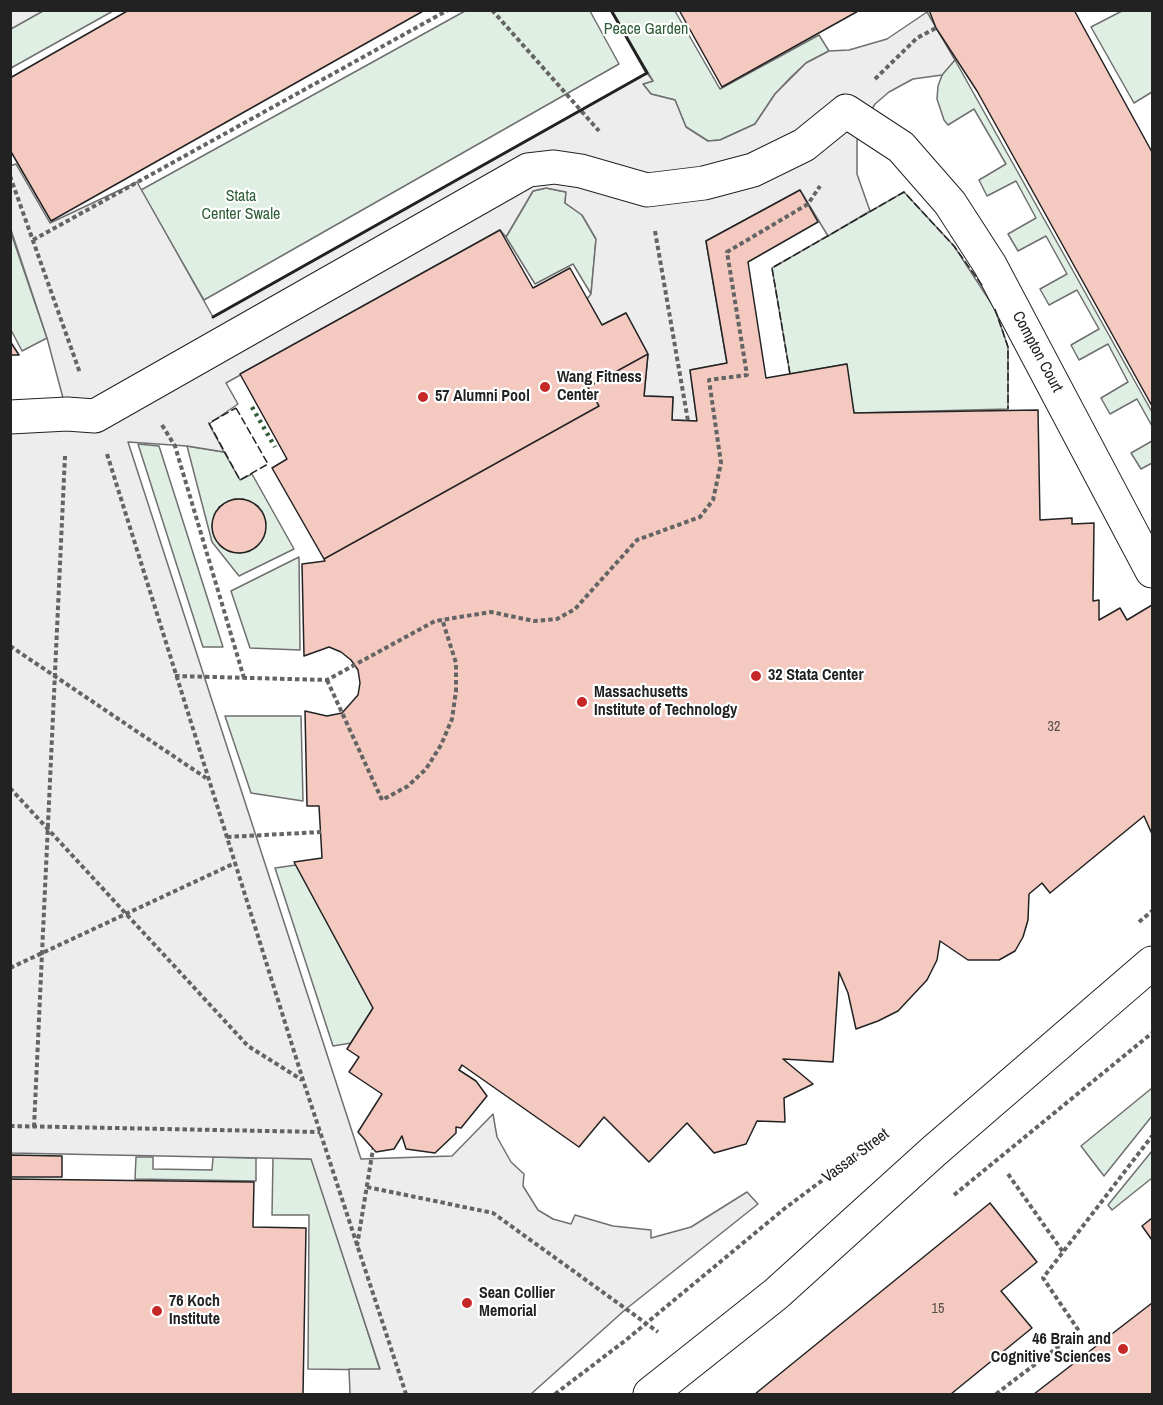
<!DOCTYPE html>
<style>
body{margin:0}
#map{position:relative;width:1163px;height:1405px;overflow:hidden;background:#fff;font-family:"Archivo Narrow",sans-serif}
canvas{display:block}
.frame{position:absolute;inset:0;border:12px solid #222;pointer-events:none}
</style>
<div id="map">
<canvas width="1163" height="1405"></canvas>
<div class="frame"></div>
</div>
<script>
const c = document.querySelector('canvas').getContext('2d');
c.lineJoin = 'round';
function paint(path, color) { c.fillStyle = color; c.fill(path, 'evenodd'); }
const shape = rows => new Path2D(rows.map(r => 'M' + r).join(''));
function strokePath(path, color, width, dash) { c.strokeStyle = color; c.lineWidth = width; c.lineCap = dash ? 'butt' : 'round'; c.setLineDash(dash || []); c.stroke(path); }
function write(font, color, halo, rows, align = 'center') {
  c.font = font + ' "Archivo Narrow",sans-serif'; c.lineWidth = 4.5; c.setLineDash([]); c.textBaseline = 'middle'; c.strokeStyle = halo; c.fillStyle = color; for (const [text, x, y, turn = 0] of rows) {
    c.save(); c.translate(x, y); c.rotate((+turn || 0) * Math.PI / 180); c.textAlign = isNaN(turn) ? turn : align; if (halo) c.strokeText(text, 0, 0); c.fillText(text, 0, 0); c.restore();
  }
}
const green = shape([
 [40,11,113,11,11,68,10,27,40,11],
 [465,11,590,11,619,64,204,300,141,190,465,11],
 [611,11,675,11,720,89,819,35,829,51,806,63,791,77,775,94,755,124,720,140,708,141,686,127,675,100,651,94,643,84,653,81,611,11],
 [1122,11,1152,11,1152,92,1134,103,1091,27,1122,11],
 [955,60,1152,412,1152,426,1137,399,1110,414,1101,398,1128,382,1108,344,1079,360,1071,345,1099,329,1077,290,1049,305,1040,289,1067,274,1046,236,1018,251,1008,234,1036,218,1016,181,987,196,979,180,1006,164,974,109,948,125,944,120,937,99,938,86,944,70,955,60],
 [546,188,566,192,565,203,582,215,596,239,591,294,573,264,535,284,506,237,533,191,546,188],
 [904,192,954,246,995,309,1008,347,1008,409,854,413,846,364,790,374,772,268,904,192],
 [10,230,47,338,22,351,11,330,10,230],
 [1152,441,1152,463,1141,469,1131,453,1152,441],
 [138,444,159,446,223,647,203,647,138,444],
 [187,446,224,452,240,480,252,474,294,549,239,576,212,542,187,446],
 [234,499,243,499,258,506,266,522,262,539,256,547,240,553,222,547,213,532,212,524,219,507,234,499],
 [299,557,300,650,250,648,231,591,299,557],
 [225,716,301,716,303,801,251,793,225,716],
 [296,865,373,1008,351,1043,333,1046,275,868,296,865],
 [1152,1088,1152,1116,1104,1176,1081,1146,1152,1088],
 [1152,1151,1152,1178,1112,1210,1108,1205,1152,1151],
 [136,1157,153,1157,153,1169,212,1170,213,1157,256,1158,256,1181,135,1179,136,1157],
 [273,1158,312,1159,380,1370,308,1369,309,1215,272,1215,273,1158]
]);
paint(green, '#e0efe3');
strokePath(green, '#6f6f6f', 1.5);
const parking = shape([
 [11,10,43,10,43,11,11,29,11,10],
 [927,12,955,60,942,75,913,79,889,92,875,104,860,128,857,141,857,174,870,211,828,236,800,190,706,241,727,363,690,370,697,421,672,420,673,397,644,396,648,354,626,313,602,325,587,299,591,294,596,239,582,215,565,203,566,192,546,188,533,191,506,237,500,230,226,383,238,404,209,424,224,452,187,446,128,442,361,1159,452,1156,493,1114,497,1137,511,1162,524,1174,523,1186,538,1210,553,1219,571,1224,575,1215,613,1226,651,1230,651,1238,691,1227,747,1192,758,1204,626,1309,531,1394,350,1394,349,1369,380,1369,311,1159,11,1153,11,417,67,413,47,338,11,230,10,166,16,164,50,223,137,182,213,317,647,73,653,81,643,84,651,94,675,100,686,127,708,141,720,140,755,124,775,94,806,63,829,51,849,50,887,39,927,12]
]);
paint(parking, '#ededed');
strokePath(parking, '#6f6f6f', 1.5);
const building = shape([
 [129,10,425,10,51,221,10,150,10,78,129,10],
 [679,10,860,10,722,87,679,10],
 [929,10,1074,10,1085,30,1152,152,1152,406,977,91,936,28,929,10],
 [800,190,818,222,748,262,766,378,847,364,854,413,1038,410,1040,520,1072,518,1072,524,1094,523,1093,601,1099,600,1099,620,1120,608,1127,620,1152,605,1152,834,1144,816,1050,893,1042,883,1029,894,1028,920,1023,937,1015,951,999,960,968,960,940,941,937,960,927,980,898,1011,878,1021,856,1029,848,993,839,972,833,1062,783,1059,813,1084,784,1098,785,1122,757,1121,746,1144,714,1153,687,1123,649,1162,604,1117,579,1147,462,1065,459,1070,476,1081,487,1096,461,1128,456,1127,456,1133,435,1153,406,1149,402,1136,394,1149,376,1152,358,1132,382,1094,349,1072,359,1057,347,1049,373,1008,294,862,322,858,319,806,307,806,305,711,327,716,342,713,358,695,360,683,358,670,351,660,341,652,329,647,304,656,302,564,325,561,324,559,599,406,588,387,648,354,644,396,673,397,672,420,697,421,690,370,727,363,706,241,800,190],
 [500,230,533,288,570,268,602,325,626,313,648,354,588,387,599,406,324,559,272,468,287,459,240,374,500,230],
 [10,341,19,355,10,355,10,341],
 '212 526a27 27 0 1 1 54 0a27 27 0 1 1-54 0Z',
 [10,1155,62,1156,62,1177,10,1177,10,1155],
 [10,1179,254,1182,253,1227,306,1228,303,1394,10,1394,10,1179],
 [990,1203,1037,1262,1001,1291,1032,1328,951,1394,755,1394,990,1203],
 [1152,1218,1152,1240,1142,1226,1152,1218],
 [1152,1303,1152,1394,1034,1394,1152,1303]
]);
paint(building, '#f3c9c0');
strokePath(building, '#222', 1.5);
const minor = shape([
 [10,417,67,414,95,416,528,170,554,167,581,171,647,190,704,183,753,170,804,145,846,111,901,147,950,203,990,265,1152,571]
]);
const major = shape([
 [650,1394,776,1294,934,1151,1152,963]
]);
strokePath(minor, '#222', 35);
strokePath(major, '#222', 35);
strokePath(shape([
 [492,10,599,131],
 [875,79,917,38,936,28],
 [10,176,80,373],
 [655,231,688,421],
 [33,240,448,10],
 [162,425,175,446,244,678],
 [107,454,303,1080,406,1394],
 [10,646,206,778],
 [175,676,327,680,435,621,491,612,534,621,557,619,575,609,637,540,700,517,713,500,721,463,709,380,747,375,727,252,808,204,820,186],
 [327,680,382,800,408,786,426,769,441,745,452,719,456,691,456,663,442,619],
 [10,788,248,1046,302,1080],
 [227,837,321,832],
 [1139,922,1152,911],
 [10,968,235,863],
 [10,1126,320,1132],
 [34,1127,65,456],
 [1008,1174,1063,1252],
 [367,1187,493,1213,658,1332],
 [954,1195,1152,1033],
 [357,1246,373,1149],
 [555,1394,626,1340,784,1209,887,1132],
 [996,1394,1079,1331,1043,1278,1152,1136]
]), '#646464', 4, [4.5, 3]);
strokePath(minor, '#fff', 33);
strokePath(major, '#fff', 33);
strokePath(shape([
 [252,407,275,447]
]), '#2f5e38', 4.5, [3, 4.5]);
strokePath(shape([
 [995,309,1008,347,1008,409],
 [790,374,772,268,904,192,954,246,984,288],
 [236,408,268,464,240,480,209,423,236,408]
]), '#222', 1.5, [8, 3]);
strokePath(shape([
 [213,317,647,73,611,10]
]), '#222', 3);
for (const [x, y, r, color] of [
 [545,387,6,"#c62828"],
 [423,397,6,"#c62828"],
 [756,676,6,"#c62828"],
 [582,702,6,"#c62828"],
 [467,1303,6,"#c62828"],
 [157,1311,6,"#c62828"],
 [1123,1349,6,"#c62828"]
]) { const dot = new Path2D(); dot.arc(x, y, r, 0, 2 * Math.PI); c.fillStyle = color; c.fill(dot); strokePath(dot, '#fff', 2); }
write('14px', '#564c4a', null, [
 ["32",1054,727],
 ["15",938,1309]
]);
write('16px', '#2f5e38', '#fff', [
 ["Peace Garden",646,30],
 ["Stata",241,197],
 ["Center Swale",241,215]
]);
write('16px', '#222', '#fff', [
 ["Compton Court",1037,352,62],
 ["Vassar Street",856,1156,-37]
]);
write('bold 16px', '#222', '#fff', [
 ["Wang Fitness",557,378],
 ["Center",557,396],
 ["57 Alumni Pool",435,397],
 ["32 Stata Center",768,676],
 ["Massachusetts",594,693],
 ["Institute of Technology",594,711],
 ["Sean Collier",479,1294],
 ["Memorial",479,1312],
 ["76 Koch",169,1302],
 ["Institute",169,1320],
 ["46 Brain and",1111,1340,"right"],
 ["Cognitive Sciences",1111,1358,"right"]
], 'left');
</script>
